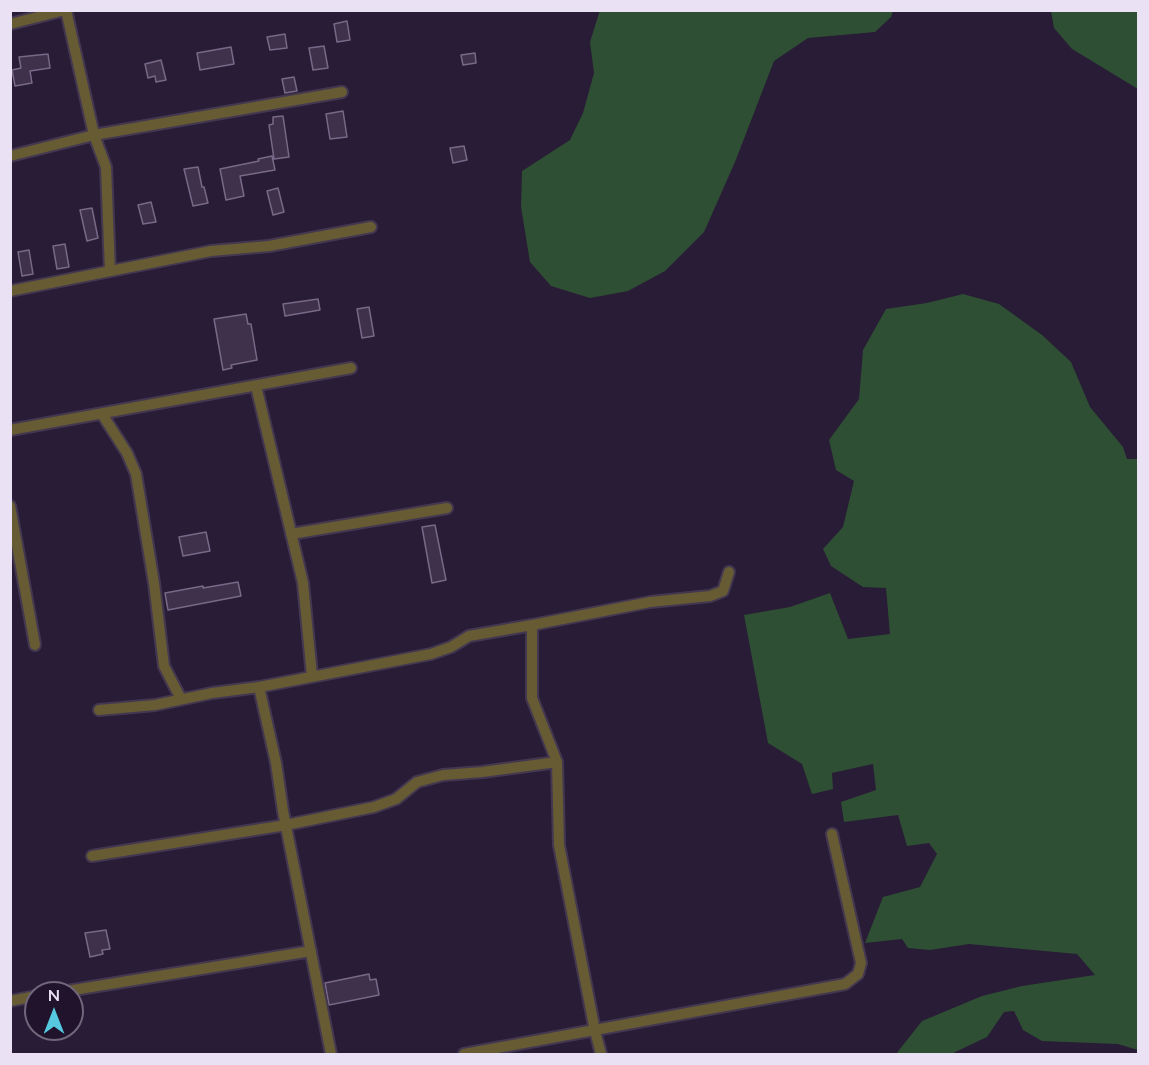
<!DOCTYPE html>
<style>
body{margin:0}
#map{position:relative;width:1149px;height:1065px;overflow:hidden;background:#291c36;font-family:Lato,sans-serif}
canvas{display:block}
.frame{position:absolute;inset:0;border:12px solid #eae2f4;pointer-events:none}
.north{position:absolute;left:24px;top:981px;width:60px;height:60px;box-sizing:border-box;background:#20132b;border:2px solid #71667b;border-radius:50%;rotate:0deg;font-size:16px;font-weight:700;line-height:24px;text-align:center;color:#eae2f4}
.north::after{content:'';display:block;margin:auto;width:21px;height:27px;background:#56c9e0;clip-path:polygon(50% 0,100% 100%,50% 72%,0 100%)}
</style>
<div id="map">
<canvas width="1149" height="1065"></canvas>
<div class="frame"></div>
<div class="north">N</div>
</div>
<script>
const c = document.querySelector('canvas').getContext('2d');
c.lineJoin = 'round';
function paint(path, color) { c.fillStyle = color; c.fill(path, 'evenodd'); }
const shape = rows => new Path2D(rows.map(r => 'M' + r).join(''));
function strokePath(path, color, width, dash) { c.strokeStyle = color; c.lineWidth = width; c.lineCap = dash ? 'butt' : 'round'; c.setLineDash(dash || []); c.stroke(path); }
paint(shape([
 [600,10,893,10,893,11,891,17,875,32,808,38,774,61,735,162,704,232,665,271,628,291,590,298,551,286,530,262,521,207,522,171,570,140,583,113,594,73,590,42],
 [1051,11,1138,11,1138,89,1072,49,1054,28],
 [963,294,999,304,1042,335,1071,362,1090,407,1123,447,1127,459,1138,459,1138,1050,1118,1044,1042,1041,1023,1030,1014,1011,1004,1012,987,1037,951,1054,896,1054,922,1021,982,996,1022,986,1095,975,1077,954,969,944,930,950,908,948,902,939,865,943,883,897,920,887,937,854,929,843,907,846,898,815,844,822,841,802,876,790,873,764,832,773,833,789,812,794,802,764,768,743,744,615,790,607,830,593,848,639,890,634,886,588,863,587,831,566,823,549,843,527,854,481,836,470,829,440,859,399,863,350,886,309,927,303]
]), '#2e4f33');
const building = shape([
 [347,21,350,40,337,42,334,24,347,21],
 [285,34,287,48,270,50,267,37,285,34],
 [324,46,328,68,313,70,309,48,324,46],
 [231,47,234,64,200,70,197,53,231,47],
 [475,53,476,63,463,65,461,55,475,53],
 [48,54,50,68,30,71,32,83,15,86,12,70,21,68,19,57,48,54],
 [161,60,166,80,156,82,155,76,148,78,145,64,161,60],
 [294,77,297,91,285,93,282,79,294,77],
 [343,111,347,137,330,139,326,114,343,111],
 [283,116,289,157,274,159,269,125,273,124,273,117,283,116],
 [464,146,467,160,453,163,450,148,464,146],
 [272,156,275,170,240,176,244,196,226,200,220,169,259,161,258,159,272,156],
 [198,167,202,187,204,187,208,203,193,206,184,169,198,167],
 [278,188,284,212,273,215,267,191,278,188],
 [151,202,156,222,143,224,138,205,151,202],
 [92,208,98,238,87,241,80,210,92,208],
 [65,244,69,267,57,269,53,246,65,244],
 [29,250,33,274,22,276,18,252,29,250],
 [318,299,320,310,285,316,283,304,318,299],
 [369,307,374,336,362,338,357,309,369,307],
 [246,314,248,324,251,324,257,360,231,365,232,368,223,370,214,319,246,314],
 [435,525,446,580,432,583,422,527,435,525],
 [206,532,210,551,183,556,179,537,206,532],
 [238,582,241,596,168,610,165,593,203,586,203,588,238,582],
 [106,930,110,949,102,950,103,954,90,957,85,933,106,930],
 [369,974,370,980,376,979,379,995,329,1005,325,983,369,974]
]);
paint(building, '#3f314c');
strokePath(building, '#786988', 1.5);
const street = shape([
 [66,10,94,135,106,167,110,271],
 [10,24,65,10],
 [10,156,94,135,342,92],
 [10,291,211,251,269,246,371,227],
 [256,386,303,583,312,676],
 [102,414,127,453,136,474,154,583,164,666,181,699],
 [10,430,351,368],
 [10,506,35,645],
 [291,534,447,508],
 [532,625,650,602,710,596,723,591,729,572],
 [259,687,276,763,283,811,331,1054],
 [99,710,155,705,212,693,259,687,431,654,451,647,469,636,532,625,532,698,557,762,559,845,595,1031,601,1054],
 [92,856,286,825,374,807,396,799,417,782,443,775,482,772,557,762],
 [55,993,311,951],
 [10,1001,36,996],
 [464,1054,845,984,858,974,861,963,832,834]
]);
strokePath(street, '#443851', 14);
strokePath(street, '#665b33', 10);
</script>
